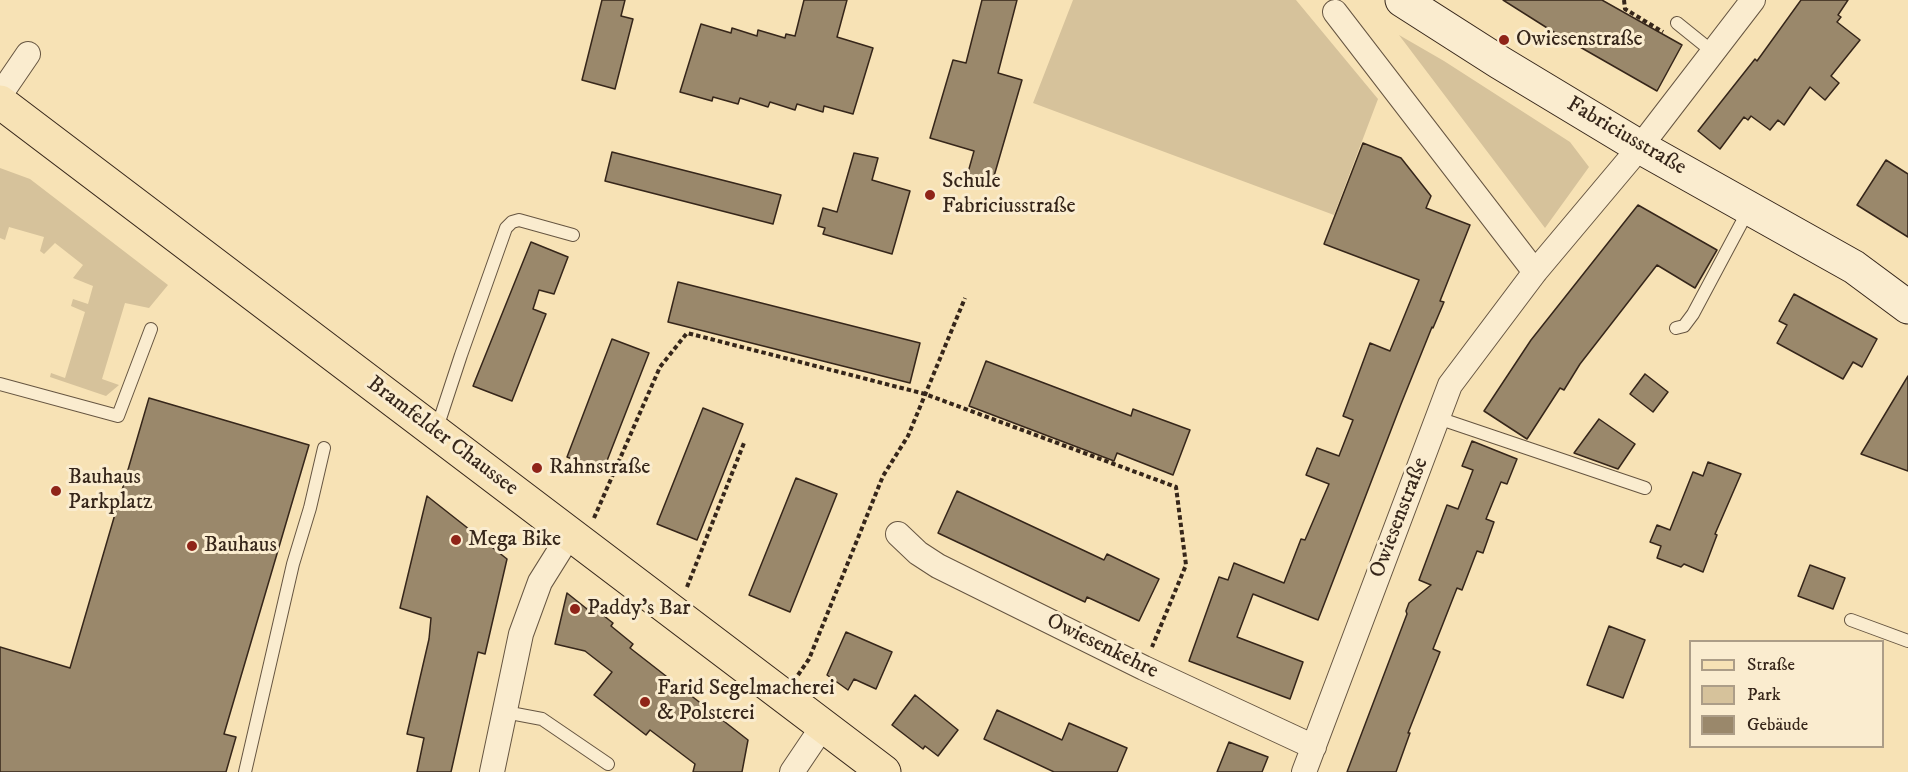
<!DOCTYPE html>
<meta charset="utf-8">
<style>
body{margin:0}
#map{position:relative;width:1908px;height:772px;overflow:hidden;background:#f7e2b5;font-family:"IM FELL DW Pica",serif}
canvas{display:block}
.legend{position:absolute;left:1689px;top:640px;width:195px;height:108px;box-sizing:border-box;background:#faeccf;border:2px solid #ac9d87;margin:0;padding:8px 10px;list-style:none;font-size:18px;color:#36261a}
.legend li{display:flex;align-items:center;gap:12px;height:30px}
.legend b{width:30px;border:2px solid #ac9d87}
</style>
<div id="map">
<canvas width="1908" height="772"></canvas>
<ul class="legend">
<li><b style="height:8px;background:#f7e2b5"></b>Straße</li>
<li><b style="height:16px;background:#d6c29b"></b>Park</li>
<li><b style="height:16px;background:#9a886b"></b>Gebäude</li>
</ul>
</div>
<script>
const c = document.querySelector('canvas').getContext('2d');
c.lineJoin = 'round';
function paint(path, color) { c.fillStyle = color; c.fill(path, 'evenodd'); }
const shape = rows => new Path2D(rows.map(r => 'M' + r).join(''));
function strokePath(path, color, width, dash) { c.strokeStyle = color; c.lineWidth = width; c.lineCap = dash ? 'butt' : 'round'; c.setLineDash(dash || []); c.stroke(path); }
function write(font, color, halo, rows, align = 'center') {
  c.font = font + ' "IM FELL DW Pica",serif'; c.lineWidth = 6; c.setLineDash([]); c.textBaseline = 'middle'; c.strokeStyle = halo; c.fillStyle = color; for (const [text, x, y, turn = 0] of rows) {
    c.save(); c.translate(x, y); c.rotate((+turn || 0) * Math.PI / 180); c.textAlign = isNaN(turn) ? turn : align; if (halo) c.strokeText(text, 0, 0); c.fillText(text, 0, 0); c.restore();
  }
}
paint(shape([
 [1073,0,1296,0,1378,99,1334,215,1033,103],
 [1399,35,1444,61,1570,142,1589,167,1545,228],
 [0,168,30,179,168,285,149,308,125,303,102,379,119,385,106,396,50,377,51,373,65,378,85,312,71,306,73,299,88,304,93,286,73,278,83,265,55,243,44,254,40,251,44,237,9,227,5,240,0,238]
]), '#d6c29b');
const building = shape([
 [602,0,625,0,621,16,633,19,615,89,582,80,602,0],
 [804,0,847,0,837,37,873,48,853,114,824,106,823,112,797,104,795,110,770,102,768,107,740,98,738,104,713,97,712,101,680,92,701,24,731,33,732,28,757,36,758,30,785,38,786,34,795,36,804,0],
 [982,0,1017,0,998,73,1022,80,992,183,967,176,974,151,930,138,953,60,966,63,982,0],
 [1503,0,1602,0,1682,45,1657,91,1552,31,1503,0],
 [1801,0,1848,0,1838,15,1841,17,1837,22,1860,40,1831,76,1839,83,1825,100,1810,87,1784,125,1778,120,1770,130,1751,116,1748,120,1744,117,1720,149,1698,131,1755,59,1757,61,1801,0],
 [1363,143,1401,158,1431,196,1426,208,1470,225,1440,301,1444,302,1433,328,1432,327,1401,404,1318,620,1253,594,1237,637,1303,662,1290,699,1189,661,1219,577,1228,580,1234,563,1284,583,1301,539,1305,540,1329,484,1306,475,1317,448,1339,456,1353,420,1343,416,1370,343,1390,351,1419,280,1324,244,1363,143],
 [612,152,781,195,773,224,605,181,612,152],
 [854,153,878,158,872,180,910,191,892,254,823,234,825,228,818,226,823,208,837,212,854,153],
 [1886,160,1908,174,1908,237,1857,205,1886,160],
 [1638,205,1717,250,1695,288,1657,265,1580,364,1564,390,1560,388,1527,439,1484,411,1531,340,1638,205],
 [531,242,568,257,554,294,539,290,533,309,546,314,512,401,473,386,531,242],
 [678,282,920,343,910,383,668,322,678,282],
 [1794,294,1877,339,1862,367,1853,362,1843,379,1777,343,1787,325,1779,321,1794,294],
 [612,339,649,353,603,471,567,457,612,339],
 [986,361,1131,416,1133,409,1190,430,1173,475,1117,453,1114,461,969,406,986,361],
 [1645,374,1668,392,1653,412,1630,394,1645,374],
 [1908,376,1908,471,1861,454,1908,376],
 [149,398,309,445,224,734,236,737,226,772,0,772,0,647,70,668,149,398],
 [703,408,743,424,697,540,657,524,703,408],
 [1599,419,1635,444,1618,469,1574,453,1599,419],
 [1472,441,1517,459,1507,484,1501,482,1486,519,1494,522,1483,553,1477,551,1462,590,1457,588,1433,649,1440,652,1408,733,1410,733,1396,772,1347,772,1407,614,1406,611,1409,603,1431,585,1419,580,1447,505,1458,509,1473,470,1462,466,1472,441],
 [1708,462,1741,474,1715,534,1717,535,1703,572,1684,564,1681,567,1657,558,1661,546,1650,542,1657,525,1670,530,1693,472,1703,476,1708,462],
 [796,478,837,494,790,612,749,595,796,478],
 [957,491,1104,560,1107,554,1159,579,1139,621,1087,597,1085,602,938,533,957,491],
 [427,496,507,559,485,654,478,652,451,772,417,772,424,738,407,734,429,639,431,618,400,608,427,496],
 [1810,565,1845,578,1833,609,1798,596,1810,565],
 [567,593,587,609,590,605,613,623,611,626,633,644,630,648,748,740,742,772,693,772,695,764,650,730,646,735,594,695,612,672,585,651,555,644,567,593],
 [1609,626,1645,640,1623,698,1587,685,1609,626],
 [846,632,892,652,876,689,854,679,848,690,827,675,846,632],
 [915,695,958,730,938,756,925,746,923,749,892,725,915,695],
 [997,710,1062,740,1069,723,1127,748,1117,772,1054,772,984,739,997,710],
 [1229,742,1268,757,1262,772,1217,772,1229,742]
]);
paint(building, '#9a886b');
strokePath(building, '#36261a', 1.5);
const lane = shape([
 [1677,23,1713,52],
 [1676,328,1684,326,1693,314,1749,209],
 [0,384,118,416,151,329],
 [1438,418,1645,488],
 [436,431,461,355,506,228,512,222,519,220,573,235],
 [1851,620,1908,641],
 [505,712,542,719,608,764],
 [245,772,293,564,310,508,324,448]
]);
const street = shape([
 [1335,12,1535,272],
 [0,95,28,54],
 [898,534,918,553,938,566,1144,668,1314,747],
 [492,772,521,634,540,582,570,534],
 [792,772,823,726],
 [1304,772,1450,385,1535,272,1640,147,1753,0]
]);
const secondary = shape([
 [1402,0,1499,62,1640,147,1854,267,1908,307]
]);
const primary = shape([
 [0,102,884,772]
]);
strokePath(lane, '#665541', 14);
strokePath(street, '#665541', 26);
strokePath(secondary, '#36261a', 35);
strokePath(primary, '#36261a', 35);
strokePath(shape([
 [1624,0,1625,9,1663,32],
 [594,518,660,367,687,333,925,394,1176,487,1186,565,1152,647],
 [687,587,744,443],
 [798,675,809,659,883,476,908,436,965,298]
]), '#36261a', 4, [4.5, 3]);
strokePath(lane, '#faeccf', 12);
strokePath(street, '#faeccf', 24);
strokePath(secondary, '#faeccf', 33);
strokePath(primary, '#f7e2b5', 33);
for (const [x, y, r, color] of [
 [1504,40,6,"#8f2418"],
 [930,195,6,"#8f2418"],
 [537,468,6,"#8f2418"],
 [56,491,6,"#8f2418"],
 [456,540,6,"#8f2418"],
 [192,546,6,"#8f2418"],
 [575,609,6,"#8f2418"],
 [645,702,6,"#8f2418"]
]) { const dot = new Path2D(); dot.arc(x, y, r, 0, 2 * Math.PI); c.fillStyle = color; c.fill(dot); strokePath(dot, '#faeccf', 2); }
write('22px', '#36261a', '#faeccf', [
 ["Owiesenstraße",1516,40],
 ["Schule",942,182],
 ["Fabriciusstraße",942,207],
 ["Rahnstraße",549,468],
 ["Bauhaus",68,478],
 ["Parkplatz",68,503],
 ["Mega Bike",468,540],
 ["Bauhaus",204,546],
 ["Paddy's Bar",587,609],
 ["Farid Segelmacherei",657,689],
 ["& Polsterei",657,714]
], 'left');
write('22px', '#36261a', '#faeccf', [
 ["Fabriciusstraße",1626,137,30],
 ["Bramfelder Chaussee",442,437,37],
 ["Owiesenstraße",1400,518,-69],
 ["Owiesenkehre",1102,647,26]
]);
</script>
